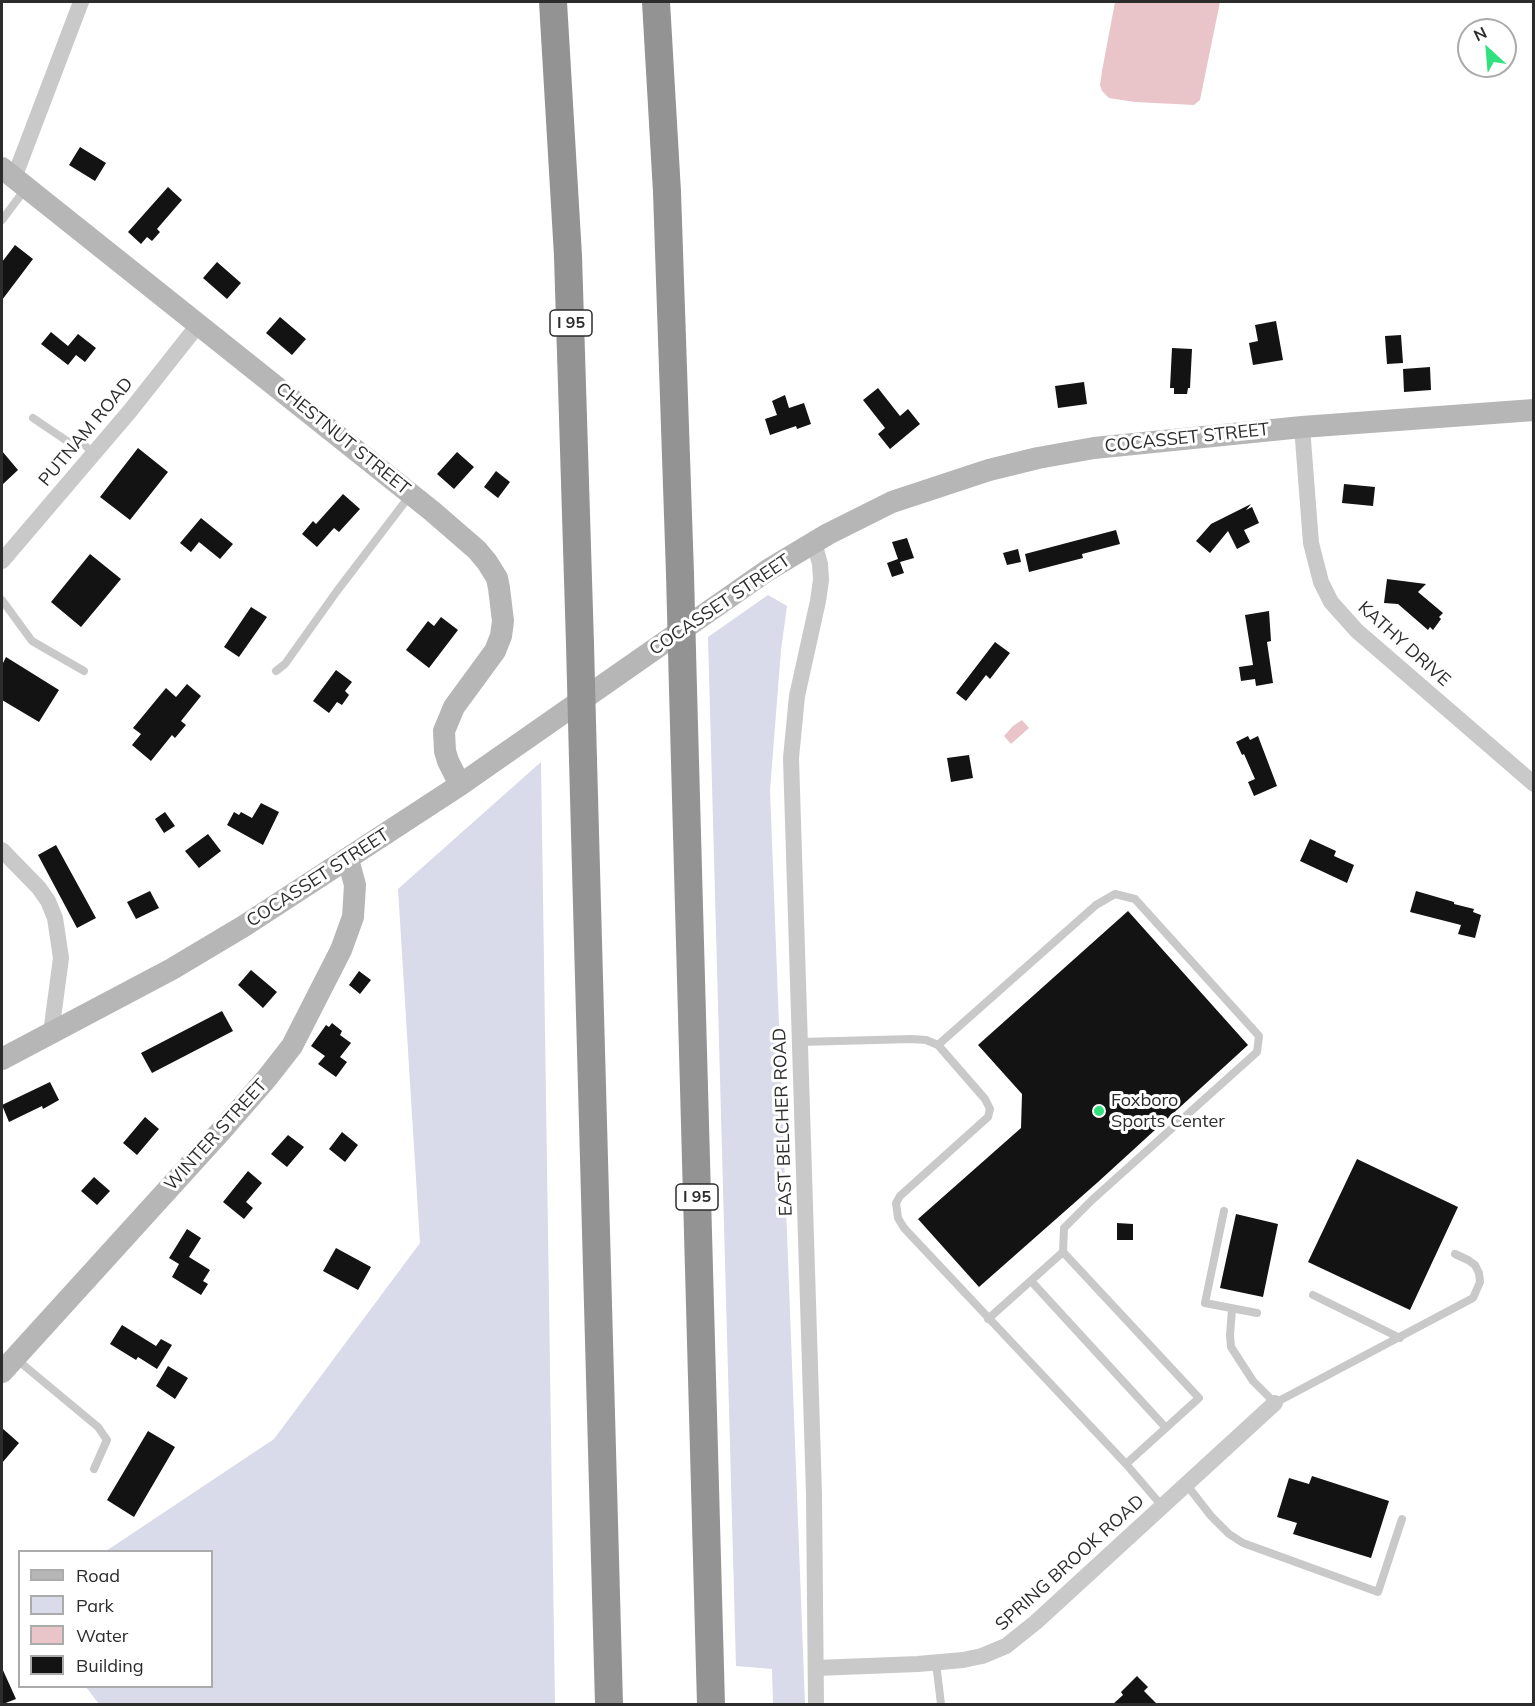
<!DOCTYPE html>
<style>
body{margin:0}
#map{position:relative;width:1535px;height:1706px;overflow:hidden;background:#fff;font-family:Mulish,sans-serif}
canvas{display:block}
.frame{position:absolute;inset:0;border:3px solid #2c2c2c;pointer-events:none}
.legend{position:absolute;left:18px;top:1550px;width:195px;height:138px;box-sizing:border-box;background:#fff;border:2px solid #ababab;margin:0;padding:8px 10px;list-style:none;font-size:18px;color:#2c2c2c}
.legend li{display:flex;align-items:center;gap:12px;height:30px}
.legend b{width:30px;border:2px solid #ababab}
.north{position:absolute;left:1457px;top:18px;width:60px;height:60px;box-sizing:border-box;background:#fff;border:2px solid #ababab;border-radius:50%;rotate:334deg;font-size:16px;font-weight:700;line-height:24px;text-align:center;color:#2c2c2c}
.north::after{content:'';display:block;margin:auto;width:21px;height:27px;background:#30e17d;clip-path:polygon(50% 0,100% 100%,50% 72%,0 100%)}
</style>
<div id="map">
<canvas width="1535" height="1706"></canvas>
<div class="frame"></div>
<ul class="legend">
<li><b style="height:8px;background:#b6b6b6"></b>Road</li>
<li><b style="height:16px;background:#d9daea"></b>Park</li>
<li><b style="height:16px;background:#e9c5c9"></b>Water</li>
<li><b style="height:16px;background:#131313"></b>Building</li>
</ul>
<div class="north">N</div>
</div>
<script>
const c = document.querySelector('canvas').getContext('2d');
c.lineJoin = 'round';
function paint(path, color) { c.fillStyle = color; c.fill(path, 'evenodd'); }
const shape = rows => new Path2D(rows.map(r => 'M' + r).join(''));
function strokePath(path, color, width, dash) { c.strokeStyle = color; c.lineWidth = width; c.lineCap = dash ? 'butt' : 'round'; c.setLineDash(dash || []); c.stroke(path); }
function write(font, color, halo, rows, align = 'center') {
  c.font = font + ' Mulish,sans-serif'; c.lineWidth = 6; c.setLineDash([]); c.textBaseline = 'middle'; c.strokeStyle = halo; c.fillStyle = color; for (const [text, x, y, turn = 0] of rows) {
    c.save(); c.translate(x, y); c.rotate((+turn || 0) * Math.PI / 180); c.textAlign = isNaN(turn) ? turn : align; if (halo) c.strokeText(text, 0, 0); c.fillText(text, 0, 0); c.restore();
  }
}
paint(shape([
 [768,595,787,606,781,650,770,790,805,1704,773,1704,772,1669,736,1666,708,637],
 [541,762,555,1704,99,1704,86,1687,212,1686,212,1552,106,1551,274,1439,420,1243,398,889]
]), '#d9daea');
paint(shape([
 [1115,2,1220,2,1200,100,1194,105,1135,102,1109,98,1102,91,1100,85,1102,71],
 [1022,720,1029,728,1011,744,1004,736,1013,726]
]), '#e9c5c9');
paint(shape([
 [80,147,106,163,95,181,69,165],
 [168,187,182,200,157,229,160,232,152,241,147,237,141,244,128,232],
 [15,245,33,259,2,300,2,262],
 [217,262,241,283,227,299,203,278],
 [280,317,306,339,292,355,266,333],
 [1276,321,1283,360,1253,365,1249,343,1258,341,1255,325],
 [51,332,68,346,78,334,96,348,85,362,76,355,68,365,41,344],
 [1401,335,1403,363,1387,364,1385,336],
 [1172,348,1192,349,1190,388,1188,388,1187,394,1174,394,1174,388,1170,388],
 [1430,367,1431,390,1404,392,1403,369],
 [1084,382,1087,404,1058,408,1055,386],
 [878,388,900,416,908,409,920,424,890,449,878,434,885,428,863,400],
 [785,395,789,408,804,403,811,424,797,429,796,426,770,435,765,419,777,415,772,401],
 [138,448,168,472,130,520,100,497],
 [2,451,18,470,2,485],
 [457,452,474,467,454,489,437,474],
 [496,471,510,482,498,498,484,487],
 [1344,484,1375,487,1373,506,1342,503],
 [343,494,360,509,339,532,334,528,317,547,302,534,313,521,316,524],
 [1251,504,1246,510,1252,507,1259,523,1244,530,1250,542,1237,549,1228,531,1210,553,1196,541,1211,524],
 [201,518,233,544,220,559,199,542,191,552,180,543],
 [1116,530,1120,544,1082,554,1083,558,1029,572,1025,554],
 [907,538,914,558,900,562,904,573,892,577,887,563,898,559,892,542],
 [1018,549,1021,562,1007,565,1003,553],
 [90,554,121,579,81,627,51,602],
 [1387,579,1426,584,1418,592,1443,613,1439,617,1441,619,1433,630,1430,627,1428,630,1398,604,1384,603],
 [251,607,267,617,239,657,224,647],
 [1269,611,1271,641,1267,642,1273,683,1256,686,1255,679,1241,681,1239,667,1253,665,1245,615],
 [441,617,458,630,429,668,406,650,428,621,434,626],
 [995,642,1010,653,990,679,986,675,966,701,956,693],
 [6,657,59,690,39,722,2,700,2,665],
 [336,670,352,682,345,691,349,695,342,705,337,702,329,713,313,701],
 [187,684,201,696,181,721,186,725,175,738,172,735,151,761,132,745,141,734,133,728,166,688,176,697],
 [1248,736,1250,740,1258,736,1277,786,1254,796,1248,782,1255,779,1244,754,1242,755,1236,742],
 [969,755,973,778,951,782,947,758],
 [261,803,279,812,263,845,227,825,234,812,239,815,241,812,252,818],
 [165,812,175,826,164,833,155,819],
 [208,834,221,851,199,868,185,851],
 [1310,839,1336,851,1334,856,1354,865,1347,883,1300,861],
 [56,845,96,918,77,928,38,855],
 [150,891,159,908,136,919,127,902],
 [1416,891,1454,902,1454,904,1474,909,1473,912,1481,915,1475,938,1458,934,1461,925,1410,912],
 [1128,911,1248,1045,1098,1182,979,1287,918,1219,1021,1128,1022,1094,978,1045],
 [251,970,277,992,263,1008,238,985],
 [359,971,371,980,360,994,349,985],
 [222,1011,233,1031,152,1073,141,1053],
 [332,1023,342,1031,340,1035,351,1043,340,1057,347,1062,336,1077,318,1064,325,1056,311,1046,326,1025,329,1027],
 [50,1082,59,1100,43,1109,42,1106,9,1122,2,1105],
 [145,1117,159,1129,137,1155,123,1143],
 [342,1132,358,1145,345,1162,329,1149],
 [288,1135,304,1147,287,1167,271,1154],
 [1357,1159,1458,1207,1410,1310,1308,1262],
 [248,1171,262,1183,246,1202,253,1208,244,1219,223,1202],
 [94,1177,110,1191,97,1205,81,1191],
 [1236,1214,1278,1224,1263,1297,1220,1288],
 [1117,1223,1133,1224,1133,1240,1117,1240],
 [187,1229,201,1238,189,1257,210,1270,203,1281,208,1284,201,1295,172,1277,179,1264,169,1258],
 [336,1248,371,1267,358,1290,323,1271],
 [122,1325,156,1346,161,1339,172,1345,157,1369,138,1357,136,1360,110,1344],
 [168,1366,188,1378,175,1399,156,1386],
 [2,1428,19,1443,2,1463],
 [148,1431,175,1447,134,1517,107,1500],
 [1312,1476,1389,1501,1371,1558,1293,1534,1297,1523,1277,1517,1289,1478,1309,1484],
 [2,1668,16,1699,3,1704,2,1704],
 [1137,1676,1148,1687,1144,1691,1157,1704,1113,1704,1123,1695,1121,1692]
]), '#131313');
strokePath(shape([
 [2,220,26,188],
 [33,418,67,441,83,444,94,453],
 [2,600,32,641,84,671],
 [276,671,285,664,337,591,411,494],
 [800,1042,912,1039,926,1040,938,1045,985,1099,990,1109,988,1117,900,1196,896,1203,898,1218,904,1228,1126,1464,1162,1506],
 [938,1045,1096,905,1115,894,1135,899,1259,1036,1257,1052,1092,1200,1064,1228,1063,1252],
 [1224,1211,1205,1303,1257,1313],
 [1031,1281,1166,1428],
 [1313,1295,1400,1338],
 [1232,1309,1230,1335,1231,1347,1253,1381,1275,1403,1473,1298,1480,1282,1479,1273,1475,1265,1468,1260,1455,1254],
 [988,1319,1063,1252,1199,1398,1126,1464],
 [15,1358,98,1427,107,1440,94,1469],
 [1186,1484,1211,1516,1229,1534,1243,1543,1378,1592,1402,1519],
 [936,1663,941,1704]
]), '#c9c9c9', 8);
strokePath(shape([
 [14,178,81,2],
 [1302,427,1311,543,1321,582,1331,602,1357,631,1534,784],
 [814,542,820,564,821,580,818,601,797,696,791,758,814,1494,816,1704],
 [2,561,130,411,198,325],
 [2,850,39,888,48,901,55,918,61,958,51,1033],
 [816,1668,918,1664,963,1660,982,1656,1006,1646,1036,1622,1275,1403]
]), '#c9c9c9', 16);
strokePath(shape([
 [2,168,432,511,477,550,487,562,497,578,499,588,503,621,501,636,495,651,454,707,444,731,445,751,448,761,460,785],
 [2,1059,172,969,244,926,460,785,768,570,828,534,892,502,989,470,1038,458,1094,448,1302,427,1534,410],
 [2,1372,222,1130,267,1078,292,1046,341,950,353,917,355,885,348,859]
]), '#b6b6b6', 22);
strokePath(shape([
 [553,2,568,256,580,644],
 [656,2,667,192,680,574],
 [683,689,711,1704],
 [583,760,609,1704]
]), '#939393', 28);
strokePath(shape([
 [680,574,683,689],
 [580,644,583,760]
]), '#939393', 28);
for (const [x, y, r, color] of [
 [1099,1111,6,"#30e17d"]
]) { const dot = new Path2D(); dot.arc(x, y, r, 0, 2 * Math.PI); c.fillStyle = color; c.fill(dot); strokePath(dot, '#fff', 2); }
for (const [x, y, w] of [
 [571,323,42],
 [697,1197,42]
]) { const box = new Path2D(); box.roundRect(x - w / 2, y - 13, w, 26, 4.5); c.fillStyle = '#fff'; c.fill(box); strokePath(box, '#2c2c2c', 1.5); }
write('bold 16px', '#2c2c2c', null, [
 ["I 95",571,323],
 ["I 95",697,1197]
]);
write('18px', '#2c2c2c', '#fff', [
 ["PUTNAM ROAD",86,432,-50],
 ["COCASSET STREET",1187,438,-6],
 ["CHESTNUT STREET",343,439,39],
 ["COCASSET STREET",720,605,-34],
 ["KATHY DRIVE",1404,644,42],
 ["COCASSET STREET",318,878,-33],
 ["EAST BELCHER ROAD",783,1122,-92],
 ["WINTER STREET",216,1135,-48],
 ["SPRING BROOK ROAD",1070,1563,-42]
]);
write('18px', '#2c2c2c', '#fff', [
 ["Foxboro",1111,1101],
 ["Sports Center",1111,1122]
], 'left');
</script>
